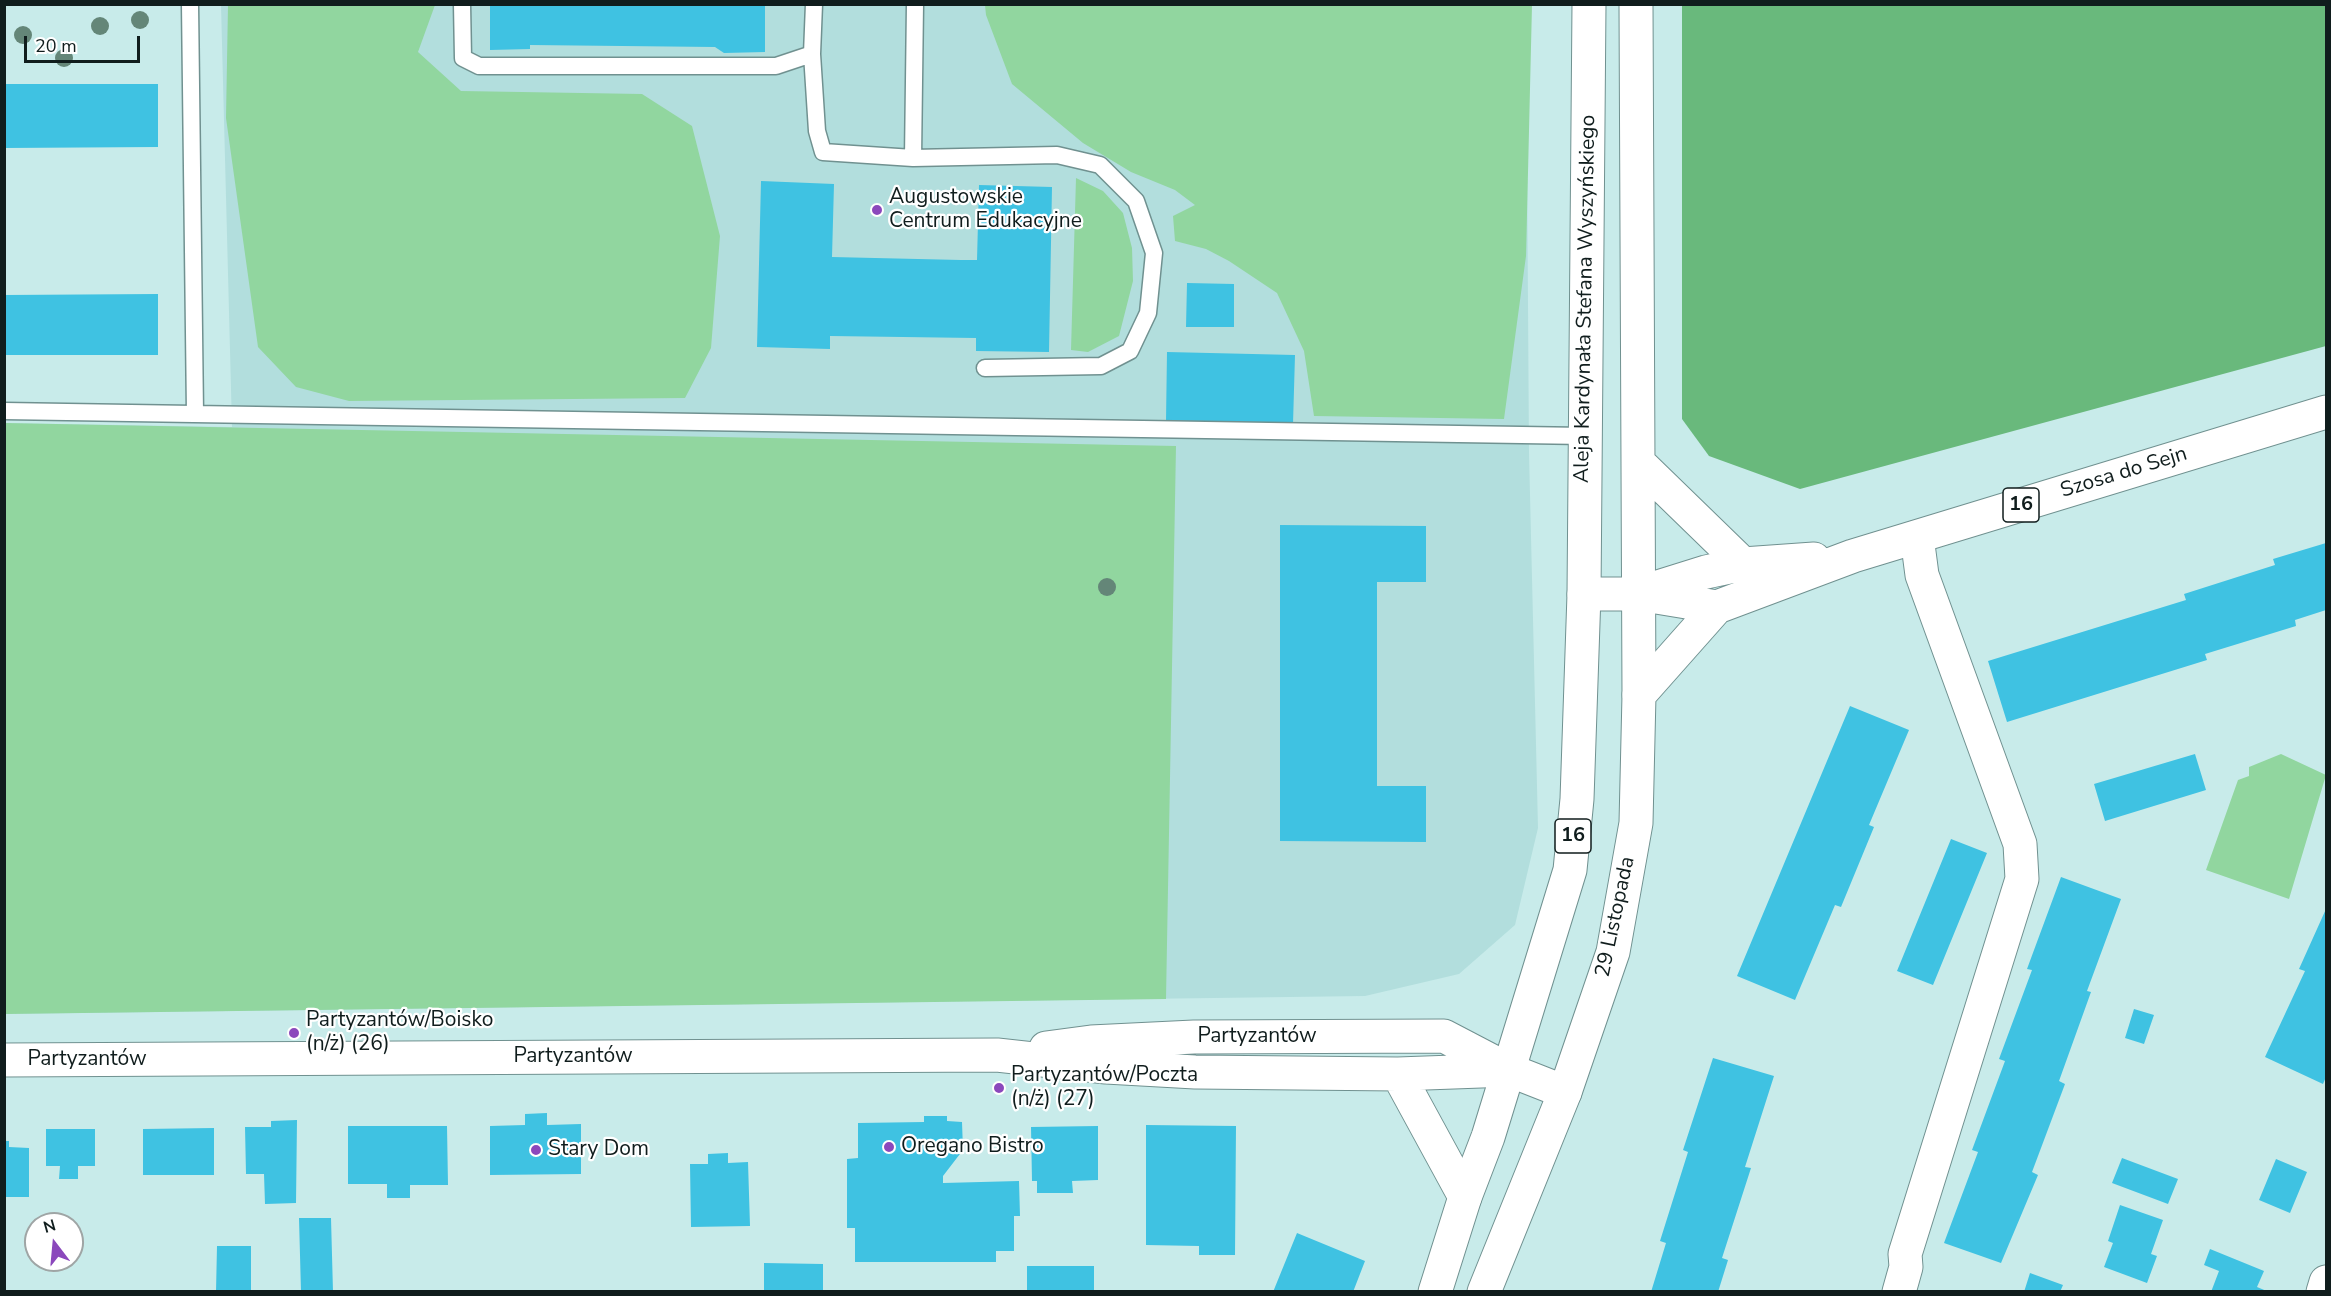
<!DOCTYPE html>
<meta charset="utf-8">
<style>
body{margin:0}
#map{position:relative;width:2331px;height:1296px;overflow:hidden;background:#c8ebea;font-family:"Nunito Sans",sans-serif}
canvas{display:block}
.frame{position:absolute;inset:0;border:6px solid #101d1d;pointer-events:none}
.north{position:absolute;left:24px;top:1212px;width:60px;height:60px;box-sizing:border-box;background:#fff;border:2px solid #9fa5a5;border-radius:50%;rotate:344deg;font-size:16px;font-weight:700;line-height:24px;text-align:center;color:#101d1d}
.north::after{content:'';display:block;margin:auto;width:21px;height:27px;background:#8b48bc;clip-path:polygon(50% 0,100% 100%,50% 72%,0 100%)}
.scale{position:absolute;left:24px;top:36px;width:116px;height:27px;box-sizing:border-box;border:3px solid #101d1d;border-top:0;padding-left:8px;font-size:18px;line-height:21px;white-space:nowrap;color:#101d1d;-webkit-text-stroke:4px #fff;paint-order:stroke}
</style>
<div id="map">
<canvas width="2331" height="1296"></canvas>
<div class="frame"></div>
<div class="north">N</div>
<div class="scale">20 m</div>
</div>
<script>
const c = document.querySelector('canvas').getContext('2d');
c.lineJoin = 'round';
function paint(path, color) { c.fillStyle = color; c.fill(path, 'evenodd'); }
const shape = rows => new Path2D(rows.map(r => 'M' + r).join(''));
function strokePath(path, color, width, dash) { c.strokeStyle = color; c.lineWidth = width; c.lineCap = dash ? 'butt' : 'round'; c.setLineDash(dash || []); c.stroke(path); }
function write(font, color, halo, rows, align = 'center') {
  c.font = font + ' "Nunito Sans",sans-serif'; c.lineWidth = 4.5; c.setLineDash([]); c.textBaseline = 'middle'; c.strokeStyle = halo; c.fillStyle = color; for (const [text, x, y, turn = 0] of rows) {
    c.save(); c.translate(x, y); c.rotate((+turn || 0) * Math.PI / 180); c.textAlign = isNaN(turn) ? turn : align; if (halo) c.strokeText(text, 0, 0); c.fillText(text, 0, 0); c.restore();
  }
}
paint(shape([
 [221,5,1526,5,1529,453,1538,828,1515,925,1459,974,1365,996,5,1014,5,423,232,427]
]), '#b2dedd');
paint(shape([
 [228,5,435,5,418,52,461,91,642,94,692,126,720,236,711,348,685,398,349,401,296,387,258,347,226,118],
 [985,5,1532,5,1526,256,1504,419,1314,416,1304,351,1277,293,1229,261,1206,249,1175,241,1173,216,1195,205,1175,190,1131,172,1083,143,1012,84,986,15],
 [1076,178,1103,191,1123,213,1132,248,1133,281,1119,336,1088,352,1071,350],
 [5,423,1176,446,1166,999,5,1014],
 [2281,754,2326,775,2289,899,2206,870,2238,780,2249,776,2249,767]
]), '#91d69f');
paint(shape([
 [1682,5,2326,5,2326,346,1800,489,1709,456,1682,419]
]), '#69b97c');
paint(shape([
 [490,4,765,4,765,52,724,53,715,47,530,45,530,49,490,50],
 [4,84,158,84,158,147,4,148],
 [761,181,834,184,832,257,961,260,977,260,979,185,1052,187,1049,352,976,351,976,338,830,336,830,349,757,347],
 [1187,283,1234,284,1234,327,1186,327],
 [158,294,158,355,4,355,4,295],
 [1167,352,1295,355,1293,424,1166,421],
 [1280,525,1426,526,1426,582,1377,582,1377,786,1426,786,1426,842,1280,841],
 [2326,543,2326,610,2295,620,2296,626,2205,654,2207,660,2007,722,1988,661,2186,600,2184,594,2275,565,2273,559],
 [1850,706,1909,730,1869,825,1874,827,1841,907,1835,905,1795,1000,1737,976],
 [2195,754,2206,790,2105,821,2094,784],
 [1951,839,1987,853,1933,985,1897,971],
 [2061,877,2121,899,2087,991,2091,992,2059,1081,2065,1084,2032,1172,2038,1175,2001,1263,1944,1243,1978,1152,1972,1150,2005,1061,1999,1059,2032,970,2027,969],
 [2326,909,2326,1077,2323,1084,2265,1057,2305,971,2299,969],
 [2134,1009,2154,1015,2144,1044,2125,1038],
 [1713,1058,1774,1076,1745,1167,1751,1168,1722,1258,1728,1260,1718,1292,1651,1292,1666,1243,1660,1241,1688,1152,1683,1150],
 [547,1113,547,1125,581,1124,581,1174,490,1175,490,1126,525,1125,525,1114],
 [924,1116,947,1116,947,1121,962,1122,963,1150,943,1176,943,1183,1019,1181,1020,1216,1014,1216,1014,1251,996,1251,996,1262,855,1262,855,1228,847,1228,847,1159,858,1158,858,1123,924,1122],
 [297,1120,296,1203,265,1204,264,1174,246,1174,245,1127,271,1127,271,1121],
 [1146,1125,1236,1126,1235,1255,1199,1255,1199,1246,1146,1245],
 [348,1126,447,1126,448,1185,410,1185,410,1198,387,1198,387,1184,348,1184],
 [1098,1126,1098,1180,1072,1181,1073,1193,1037,1193,1037,1181,1032,1181,1031,1127],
 [214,1128,214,1175,143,1175,143,1129],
 [46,1129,95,1129,95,1166,78,1166,78,1179,59,1179,60,1166,46,1166],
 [4,1141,9,1141,9,1147,29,1148,29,1197,4,1197],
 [728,1153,728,1163,748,1162,750,1226,691,1227,690,1164,708,1164,708,1154],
 [2122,1158,2178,1179,2168,1204,2112,1183],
 [2276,1159,2307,1172,2290,1213,2259,1200],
 [2120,1205,2163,1220,2151,1254,2157,1256,2147,1283,2104,1267,2113,1243,2108,1241],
 [299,1218,331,1218,333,1292,301,1292],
 [1297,1233,1365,1261,1353,1292,1273,1292],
 [217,1246,251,1246,251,1292,216,1292],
 [2210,1249,2264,1271,2257,1287,2269,1292,2211,1292,2219,1271,2204,1265],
 [764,1263,823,1264,823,1292,764,1292],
 [1027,1266,1094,1266,1094,1292,1027,1292],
 [2030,1273,2063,1285,2060,1292,2024,1292]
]), '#3fc2e2');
const service = shape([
 [190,4,195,414],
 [462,4,463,58,479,66,776,66,812,54],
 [814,4,812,54,817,131,823,152,913,158],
 [915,4,913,158,1057,155,1100,165,1136,201,1154,253,1148,313,1130,351,1101,366,985,368],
 [4,411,1585,436]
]);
const minor = shape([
 [1046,1048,1091,1042,1194,1037,1444,1036,1509,1070,1565,1092],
 [4,1060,997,1055,1106,1067,1195,1072,1398,1074,1509,1070],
 [1398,1074,1465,1197],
 [1899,1292,1906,1267,1905,1254,2022,879,2020,844,1922,575,1917,537],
 [2323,1292,2326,1282]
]);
const secondary = shape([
 [1636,4,1639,695],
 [1638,462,1743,564],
 [1584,594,1589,4]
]);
const primary = shape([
 [1642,592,1706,572,1743,564,1814,559],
 [1435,1292,1465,1197,1488,1137,1570,870,1577,799,1584,594,1638,594,1717,607],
 [1484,1292,1565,1092,1613,952,1636,823,1639,695,1717,607,1853,556,2326,412]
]);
strokePath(service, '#709190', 19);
strokePath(minor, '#709190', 35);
strokePath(secondary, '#709190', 35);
strokePath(primary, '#709190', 35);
strokePath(service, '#fff', 16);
strokePath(minor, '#fff', 33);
strokePath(secondary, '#fff', 33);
strokePath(primary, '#fff', 33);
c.fillStyle = '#648678';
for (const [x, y] of [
 [140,20],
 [100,26],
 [23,35],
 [64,58],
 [1107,587]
]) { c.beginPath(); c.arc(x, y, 9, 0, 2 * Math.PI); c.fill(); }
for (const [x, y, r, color] of [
 [877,210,6,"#8b48bc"],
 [294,1033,6,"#8b48bc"],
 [999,1088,6,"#8b48bc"],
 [889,1147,6,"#8b48bc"],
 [536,1150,6,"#8b48bc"]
]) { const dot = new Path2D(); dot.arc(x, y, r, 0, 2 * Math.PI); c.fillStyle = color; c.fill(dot); strokePath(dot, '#fff', 2); }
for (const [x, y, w] of [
 [2021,505,36],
 [1573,836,36]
]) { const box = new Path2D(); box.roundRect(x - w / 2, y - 17, w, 34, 4.5); c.fillStyle = '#fff'; c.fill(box); strokePath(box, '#101d1d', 1.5); }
write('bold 20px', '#101d1d', null, [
 ["16",2021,505],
 ["16",1573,836]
]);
write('21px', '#101d1d', '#fff', [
 ["Augustowskie",889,198],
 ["Centrum Edukacyjne",889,222],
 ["Partyzantów/Boisko",306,1021],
 ["(n/ż) (26)",306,1045],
 ["Partyzantów/Poczta",1011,1076],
 ["(n/ż) (27)",1011,1100],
 ["Oregano Bistro",901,1147],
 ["Stary Dom",548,1150]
], 'left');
write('21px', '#101d1d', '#fff', [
 ["Aleja Kardynała Stefana Wyszyńskiego",1586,299,-89],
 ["Szosa do Sejn",2124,473,-17],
 ["29 Listopada",1616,917,-78],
 ["Partyzantów",1257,1037],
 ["Partyzantów",573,1057],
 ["Partyzantów",87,1060]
]);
</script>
